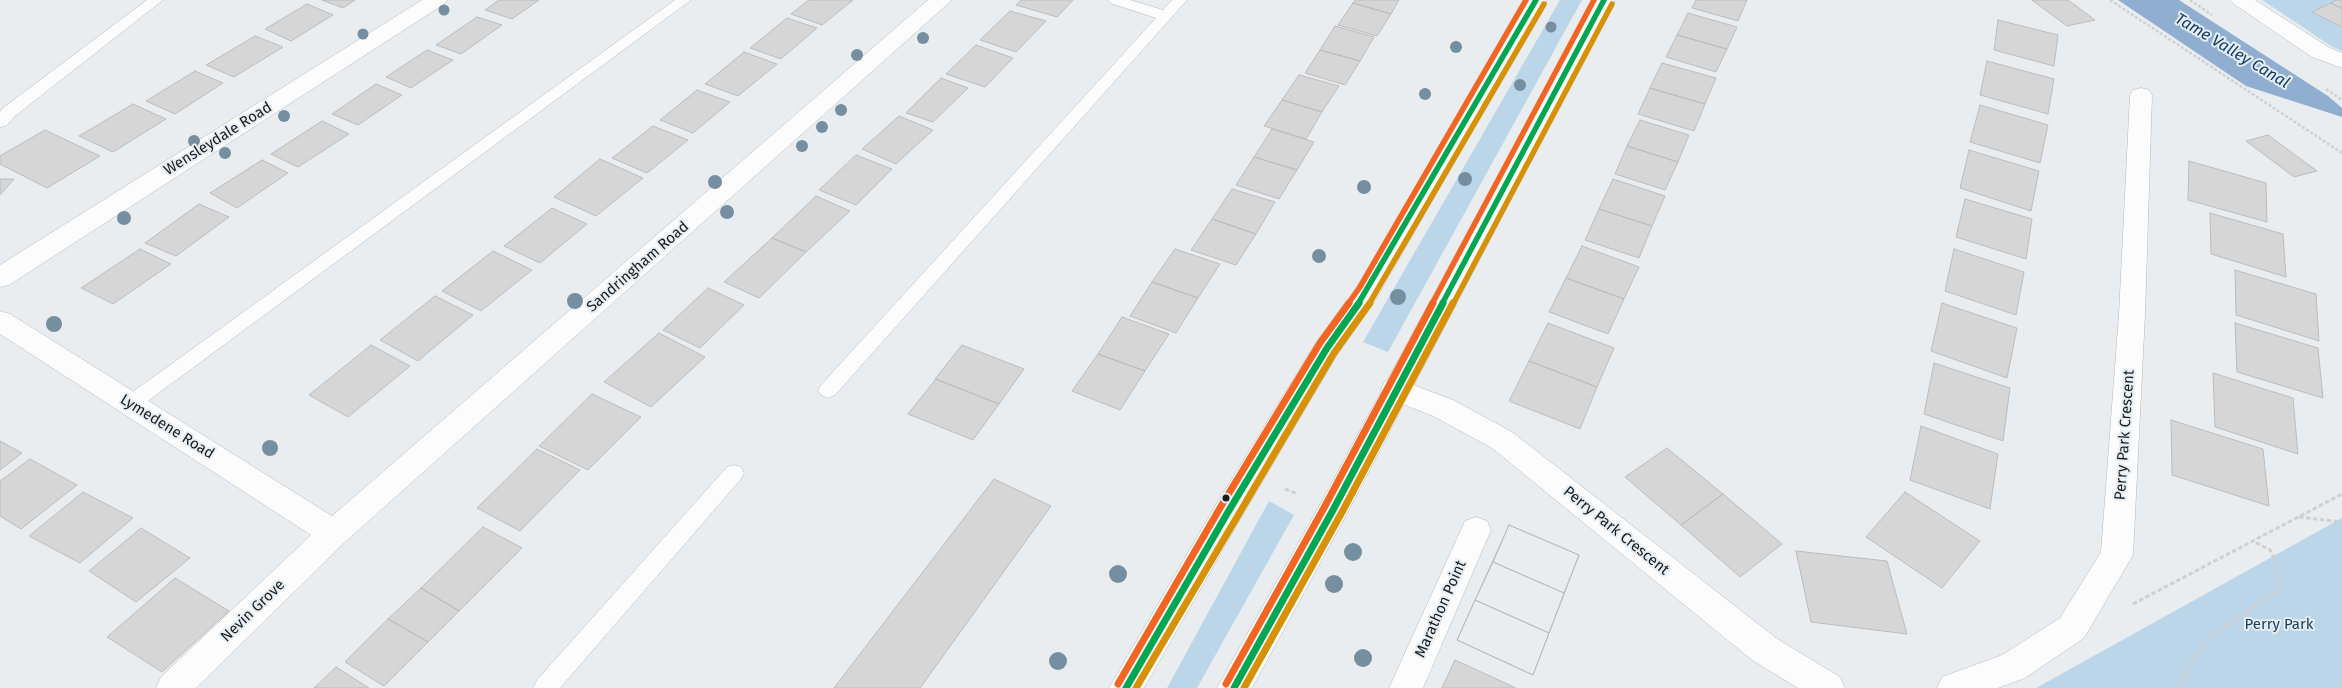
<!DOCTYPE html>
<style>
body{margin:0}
canvas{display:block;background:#eaedf0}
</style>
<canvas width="2342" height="688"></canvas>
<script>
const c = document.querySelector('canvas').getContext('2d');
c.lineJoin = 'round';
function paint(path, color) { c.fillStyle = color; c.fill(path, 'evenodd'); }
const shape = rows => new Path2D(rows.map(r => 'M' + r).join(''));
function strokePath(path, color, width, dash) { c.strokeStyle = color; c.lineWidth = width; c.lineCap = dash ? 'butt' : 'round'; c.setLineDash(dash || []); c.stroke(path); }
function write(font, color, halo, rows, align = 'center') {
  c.font = font + ' "Fira Sans",sans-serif'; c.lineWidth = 4; c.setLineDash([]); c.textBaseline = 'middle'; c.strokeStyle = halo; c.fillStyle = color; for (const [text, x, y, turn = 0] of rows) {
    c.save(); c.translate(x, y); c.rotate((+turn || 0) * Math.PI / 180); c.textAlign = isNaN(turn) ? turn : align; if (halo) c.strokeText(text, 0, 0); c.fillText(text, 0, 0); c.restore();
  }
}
paint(shape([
 [1560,0,1582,0,1388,352,1363,342],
 [2262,0,2342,0,2342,51,2331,46],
 [1269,501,1294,515,1197,688,1167,688],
 [2342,518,2342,688,2036,688]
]), '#bbd5e9');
paint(shape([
 [2118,0,2179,0,2328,96,2342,108,2342,117,2246,86]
]), '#90afd0');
const building = shape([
 [322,0,355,0,343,8,322,0],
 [499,0,539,0,512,19,485,10,499,0],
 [809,0,853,0,822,25,791,14,809,0],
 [1021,0,1073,0,1057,17,1016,5,1021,0],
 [1355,0,1399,0,1391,14,1353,3,1355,0],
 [1696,0,1747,0,1738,21,1692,8,1696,0],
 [2032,0,2068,0,2095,20,2067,26,2032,0],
 [2337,0,2342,0,2342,9,2331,3,2337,0],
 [1353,3,1391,14,1377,36,1338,25,1353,3],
 [2331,3,2342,9,2342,27,2312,12,2331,3],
 [307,4,333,15,291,41,265,29,307,4],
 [1010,11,1046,21,1016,52,980,40,1010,11],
 [1688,13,1737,27,1727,49,1677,35,1688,13],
 [477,17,502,25,461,54,436,45,477,17],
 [787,18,817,28,781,59,750,48,787,18],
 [1998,20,2058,35,2054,66,1994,50,1998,20],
 [1335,26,1374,37,1360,61,1320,50,1335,26],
 [1677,35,1727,49,1716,72,1666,57,1677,35],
 [255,36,283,47,234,77,206,65,255,36],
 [976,45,1013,58,985,87,946,74,976,45],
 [427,50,453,60,411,88,386,77,427,50],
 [1320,50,1360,61,1345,85,1305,73,1320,50],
 [744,52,777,64,738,96,705,84,744,52],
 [1987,61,2054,79,2048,114,1980,95,1987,61],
 [1662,63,1716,78,1705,104,1650,88,1662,63],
 [195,71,223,83,175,114,146,101,195,71],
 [1299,75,1339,86,1322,112,1282,100,1299,75],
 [941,78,968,88,933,122,906,113,941,78],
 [376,84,402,95,358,125,332,114,376,84],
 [1650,88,1705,104,1694,131,1638,114,1650,88],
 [697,90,730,102,693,133,660,120,697,90],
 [1282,100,1322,112,1306,139,1264,126,1282,100],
 [133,104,166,119,113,152,79,136,133,104],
 [1980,105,2048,125,2040,163,1970,142,1980,105],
 [899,116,933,130,896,164,862,149,899,116],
 [1640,120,1689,135,1678,162,1627,146,1640,120],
 [322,121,349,134,298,167,271,154,322,121],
 [653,126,688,140,647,173,612,158,653,126],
 [1272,129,1314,142,1297,170,1254,157,1272,129],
 [45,130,100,156,47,188,0,164,0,156,45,130],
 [2268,135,2317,171,2294,177,2246,141,2268,135],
 [1627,146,1678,162,1665,190,1615,174,1627,146],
 [1969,150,2039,171,2031,211,1960,188,1969,150],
 [856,155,892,169,856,205,819,190,856,155],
 [1254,157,1297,170,1279,199,1236,185,1254,157],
 [600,159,643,178,596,216,554,197,600,159],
 [262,160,288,173,237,208,210,193,262,160],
 [2189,161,2266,183,2267,222,2188,200,2189,161],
 [0,179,14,179,0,195,0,179],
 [1613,179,1665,196,1652,226,1599,209,1613,179],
 [1232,189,1275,202,1256,234,1212,219,1232,189],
 [816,196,850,211,806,252,772,238,816,196],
 [1965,199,2032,219,2026,259,1956,237,1965,199],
 [199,204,229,217,176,256,145,243,199,204],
 [552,208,587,224,540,263,504,246,552,208],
 [1599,209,1652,226,1639,258,1585,240,1599,209],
 [2210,213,2283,234,2286,277,2211,254,2210,213],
 [1212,219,1256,234,1236,265,1191,250,1212,219],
 [772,238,806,252,759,298,724,282,772,238],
 [1582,246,1639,267,1624,299,1566,278,1582,246],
 [140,249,171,264,113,304,81,288,140,249],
 [1175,249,1220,264,1198,298,1152,282,1175,249],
 [1954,249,2024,272,2016,315,1945,291,1954,249],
 [493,251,532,270,481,311,442,291,493,251],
 [2235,270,2316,294,2319,341,2236,315,2235,270],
 [1566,278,1624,299,1608,334,1549,312,1566,278],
 [1152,282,1198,298,1176,333,1130,316,1152,282],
 [708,288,744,305,700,348,663,330,708,288],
 [435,296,473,315,418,361,380,340,435,296],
 [1942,303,2017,328,2007,378,1931,351,1942,303],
 [1122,317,1169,334,1145,371,1098,354,1122,317],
 [1548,323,1614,348,1597,387,1529,361,1548,323],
 [2235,323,2318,348,2323,398,2237,372,2235,323],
 [659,333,705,357,651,407,604,382,659,333],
 [371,345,410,366,348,417,309,395,371,345],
 [962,345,1024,369,999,404,935,379,962,345],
 [1098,354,1145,371,1120,410,1072,391,1098,354],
 [1529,361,1597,387,1580,429,1509,401,1529,361],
 [1934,363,2010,388,2003,441,1924,414,1934,363],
 [2213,373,2293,398,2298,454,2215,427,2213,373],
 [936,379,999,404,973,440,908,414,936,379],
 [592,394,641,417,588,470,539,446,592,394],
 [2171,420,2263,449,2269,506,2172,475,2171,420],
 [1921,426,1998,454,1990,509,1910,480,1921,426],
 [0,441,22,453,0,470,0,441],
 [1667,448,1723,494,1681,525,1625,477,1667,448],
 [537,449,580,470,520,531,477,508,537,449],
 [30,459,77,485,21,529,0,516,0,481,30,459],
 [994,479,1051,506,920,688,834,688,994,479],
 [83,492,133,518,80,563,29,536,83,492],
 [1905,492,1980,541,1942,588,1866,537,1905,492],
 [1723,494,1782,544,1740,577,1681,525,1723,494],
 [1509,525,1579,555,1533,675,1457,640,1509,525],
 [1509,525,1579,555,1564,593,1493,562,1509,525],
 [483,527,522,548,459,611,421,588,483,527],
 [141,528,190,558,136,602,89,571,141,528],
 [1796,551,1887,561,1907,634,1811,622,1796,551],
 [1493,562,1564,593,1549,633,1475,600,1493,562],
 [175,578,229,611,162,672,107,637,175,578],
 [421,588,459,611,428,642,388,619,421,588],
 [1475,600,1549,633,1533,675,1457,640,1475,600],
 [388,619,428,642,384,686,345,662,388,619],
 [1455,660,1516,688,1442,688,1455,660],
 [336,667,369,688,314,688,336,667]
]);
paint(building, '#d6d6d7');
strokePath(building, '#bcbcbd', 1);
const service = shape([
 [147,0,163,0,15,116,6,126,0,127,0,112,3,108,147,0],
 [675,0,691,0,137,409,130,412,123,409,120,404,123,399,675,0],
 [1108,0,1130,0,1163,10,1172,0,1187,0,835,395,828,398,821,395,818,390,821,385,1156,18,1110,3,1108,0],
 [734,465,741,467,744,473,741,479,560,688,533,688,537,680,727,467,734,465]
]);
const minor = shape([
 [422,0,448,0,444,4,9,285,0,287,0,265,422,0],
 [928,0,952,0,345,542,196,688,156,688,161,677,311,535,0,334,0,311,10,314,332,516,928,0],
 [2230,0,2255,0,2328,47,2342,53,2342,68,2312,57,2234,4,2230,0],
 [2141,88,2149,90,2152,95,2145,314,2133,555,2084,638,2025,678,1998,688,1937,688,1942,677,2002,655,2060,618,2101,552,2119,314,2130,95,2133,90,2141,88],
 [1395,378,1453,400,1512,432,1776,638,1840,677,1845,688,1798,688,1752,660,1492,448,1433,416,1385,397,1381,389,1385,381,1395,378],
 [1476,517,1487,521,1491,530,1423,688,1389,688,1465,521,1476,517]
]);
const trunk = shape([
 [1525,0,1547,0,1376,299,1337,355,1239,521,1144,688,1109,688,1217,503,1317,341,1358,285,1525,0],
 [1593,0,1615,0,1344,519,1252,688,1217,688,1322,501,1593,0]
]);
strokePath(service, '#b6b8ba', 1);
strokePath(minor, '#b6b8ba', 1);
strokePath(trunk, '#b6b8ba', 1);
strokePath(shape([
 [2110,0,2342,153],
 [2190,0,2212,15],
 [2326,89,2342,100]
]), '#cfd0d1', 2.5, [3, 2]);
strokePath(shape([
 [1285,489,1298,494],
 [2299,517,2342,522],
 [2133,604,2342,494],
 [2180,688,2188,667,2214,633,2279,590,2276,563,2270,550,2253,541],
 [2339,688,2342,686]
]), '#cfd0d1', 3, [4.5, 2.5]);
paint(service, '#fcfcfd');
paint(minor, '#fcfcfd');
paint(trunk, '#fcfcfd');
strokePath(shape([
 [1358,304,1536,0],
 [1442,304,1604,0]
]), '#00a651', 5.5);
strokePath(shape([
 [1126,688,1228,512,1327,348,1359,303],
 [1234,688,1333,510,1443,303]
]), '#00a651', 7);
strokePath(shape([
 [1369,304,1544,4],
 [1453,304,1612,4]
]), '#d69104', 5.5);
strokePath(shape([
 [1136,688,1334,353,1370,303],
 [1244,688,1341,514,1453,303]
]), '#d69104', 7);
strokePath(shape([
 [1348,304,1360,287,1526,0],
 [1432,304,1594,0]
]), '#f26522', 5.5);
strokePath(shape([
 [1118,684,1220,508,1320,343,1349,303],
 [1226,684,1325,506,1433,303]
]), '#f26522', 7);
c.fillStyle = '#758fa0';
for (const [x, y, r] of [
 [444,10,5.5],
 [1551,27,5.5],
 [363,34,5.5],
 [923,38,6],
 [1456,47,6],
 [857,55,6],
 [1520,85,6],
 [1425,94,6],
 [841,110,6],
 [284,116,6],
 [822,127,6],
 [194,141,6],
 [802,146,6],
 [225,153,6],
 [1465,179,7],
 [715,182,7],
 [1364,187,7],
 [727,212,7],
 [124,218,7],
 [1319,256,7],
 [1398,297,8],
 [575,301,8],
 [54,324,8],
 [270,448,8],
 [1353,552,9],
 [1118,574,9],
 [1334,584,9],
 [1363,658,9],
 [1058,661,9]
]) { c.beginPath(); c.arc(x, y, r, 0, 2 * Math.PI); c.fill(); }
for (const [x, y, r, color] of [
 [1226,498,4.5,"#1a1c1e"]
]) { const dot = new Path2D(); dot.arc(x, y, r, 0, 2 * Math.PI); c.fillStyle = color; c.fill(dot); strokePath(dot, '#e7eef3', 2); }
write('15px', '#1a1c1e', '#e7eef3', [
 ["Wensleydale Road",218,139,-32],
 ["Sandringham Road",638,267,-41],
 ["Lymedene Road",167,427,32],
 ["Perry Park Crescent",2125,435,-86],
 ["Perry Park Crescent",1616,531,39],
 ["Marathon Point",1441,609,-66],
 ["Nevin Grove",253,611,-44]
]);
write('15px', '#16425f', '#e7eef3', [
 ["Perry Park",2279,625]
]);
write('italic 16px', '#0d3b67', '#e7eef3', [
 ["Tame Valley Canal",2232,51,31]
]);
</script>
